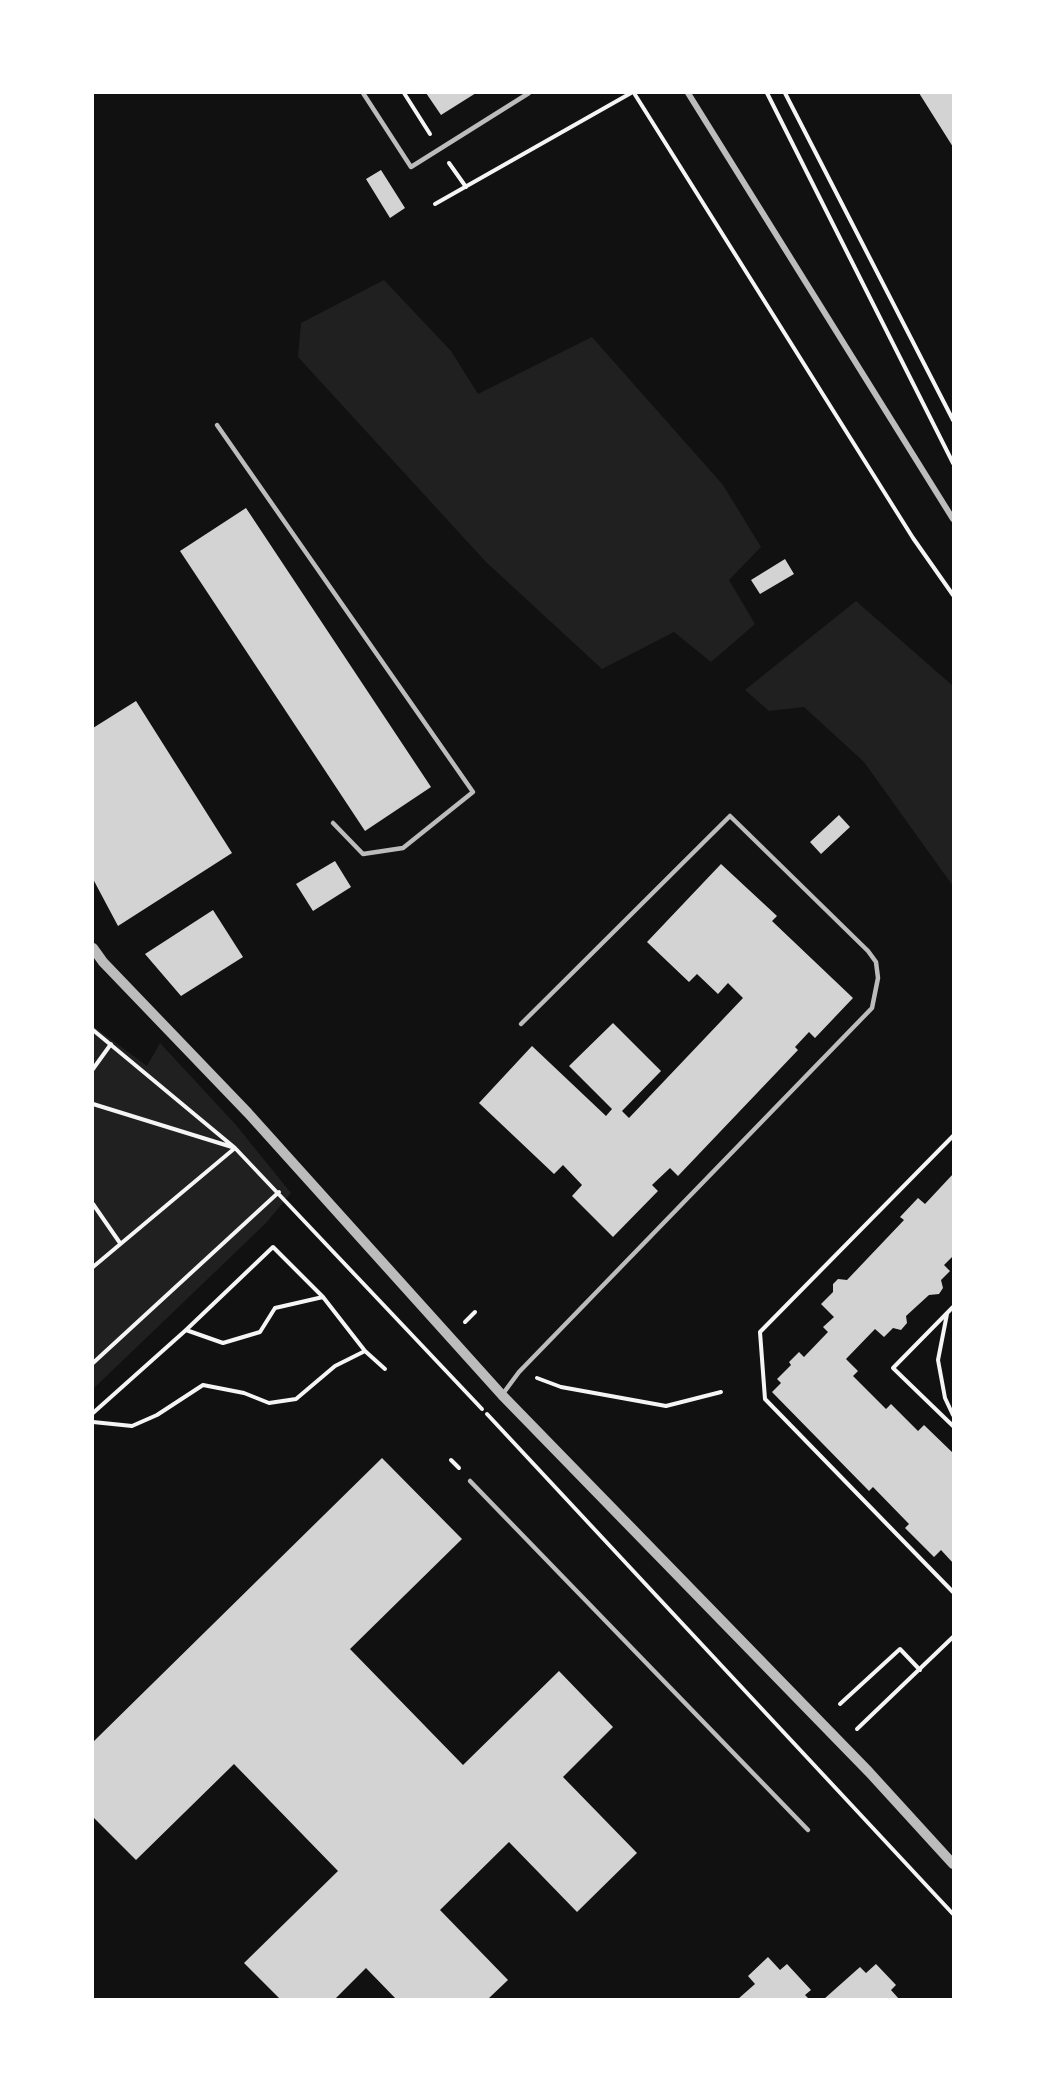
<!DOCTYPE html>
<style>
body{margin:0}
#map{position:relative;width:1046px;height:2092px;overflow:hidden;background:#111;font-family:"IBM Plex Sans",sans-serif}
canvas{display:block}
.frame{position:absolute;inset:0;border:94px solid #fff;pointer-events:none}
</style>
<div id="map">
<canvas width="1046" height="2092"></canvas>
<div class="frame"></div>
</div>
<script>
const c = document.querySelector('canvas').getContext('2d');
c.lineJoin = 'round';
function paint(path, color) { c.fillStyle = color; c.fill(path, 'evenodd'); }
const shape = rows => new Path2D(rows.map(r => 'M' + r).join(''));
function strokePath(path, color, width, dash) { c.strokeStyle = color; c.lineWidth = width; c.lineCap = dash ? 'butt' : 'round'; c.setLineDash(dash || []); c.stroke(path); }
paint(shape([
 [384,280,451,351,478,394,592,337,723,485,761,547,729,580,755,624,711,662,674,632,602,669,486,562,298,357,301,323],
 [856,601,953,686,953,886,864,762,804,707,769,711,745,690],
 [93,1026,147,1066,160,1043,236,1125,291,1193,266,1223,93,1389]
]), '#202020');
paint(shape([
 [426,93,476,93,441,115],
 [919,93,953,93,953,147],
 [381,170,405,208,390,218,366,179],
 [246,508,431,787,365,831,180,551],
 [785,559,794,574,760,594,751,580],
 [136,701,232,853,118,926,93,879,93,728],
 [839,815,850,827,821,854,810,842],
 [335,861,351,887,313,911,296,884],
 [721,864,777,916,772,921,853,998,815,1038,809,1032,795,1047,798,1050,678,1176,670,1168,652,1185,658,1191,613,1237,572,1196,582,1185,563,1165,554,1174,479,1103,532,1046,606,1116,612,1109,569,1066,613,1023,661,1071,622,1111,629,1118,743,998,728,983,718,994,697,974,689,982,647,942],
 [213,910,243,957,181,996,145,954],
 [953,1174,953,1256,944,1265,950,1271,941,1280,943,1288,939,1294,929,1295,906,1316,907,1323,901,1330,893,1328,884,1337,875,1329,846,1359,858,1371,853,1376,886,1409,891,1404,918,1431,924,1425,953,1453,953,1563,941,1550,934,1557,905,1528,909,1524,873,1487,869,1491,772,1392,781,1383,777,1379,791,1365,789,1362,799,1352,804,1357,828,1332,823,1327,834,1317,821,1304,833,1292,833,1284,838,1279,847,1280,904,1220,900,1217,918,1198,925,1204],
 [382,1458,462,1539,350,1649,463,1765,559,1671,613,1727,563,1777,637,1853,577,1912,509,1842,440,1910,508,1980,488,1999,396,1999,366,1968,335,1999,280,1999,244,1963,338,1871,234,1764,136,1860,93,1817,93,1742],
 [768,1957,780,1970,787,1964,811,1990,805,1995,809,1999,738,1999,755,1984,748,1976],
 [876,1964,896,1985,891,1990,899,1999,824,1999,860,1967,866,1973]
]), '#d3d3d3');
strokePath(shape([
 [404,93,430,134],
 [634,93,913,538,953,595],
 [767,93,953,463],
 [785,93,953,420],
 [449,163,466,187],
 [435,204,631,93],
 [93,1030,235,1148,482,1409],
 [93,1069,111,1044],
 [93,1104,232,1147],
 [953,1136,760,1332,765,1399,953,1592],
 [93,1204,120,1243],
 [93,1267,235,1148],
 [953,1307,893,1368,953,1426],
 [947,1314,938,1360,945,1398,953,1415],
 [465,1322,475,1312],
 [186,1330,223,1343,260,1332,275,1308,323,1297],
 [93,1363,279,1192],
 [537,1378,561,1387,666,1406,721,1392],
 [93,1413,186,1330,273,1247,323,1297,365,1351,385,1369],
 [487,1414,953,1914],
 [93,1422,132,1426,157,1415,203,1385,244,1393,269,1403,296,1399,335,1366,365,1351],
 [451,1460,459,1468],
 [840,1704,900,1649,920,1670],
 [857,1729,953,1637]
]), '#f5f5f5', 4);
strokePath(shape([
 [363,93,411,167,529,93],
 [217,425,473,792,403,848,363,854,333,823],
 [502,1395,519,1372,872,1008,878,978,876,962,868,951,730,816,521,1024],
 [470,1481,808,1830]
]), '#bcbcbc', 4.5);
strokePath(shape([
 [688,93,953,519]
]), '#bcbcbc', 6);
strokePath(shape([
 [93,948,103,962,248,1113,502,1395,869,1772,953,1864]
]), '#bcbcbc', 10);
</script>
